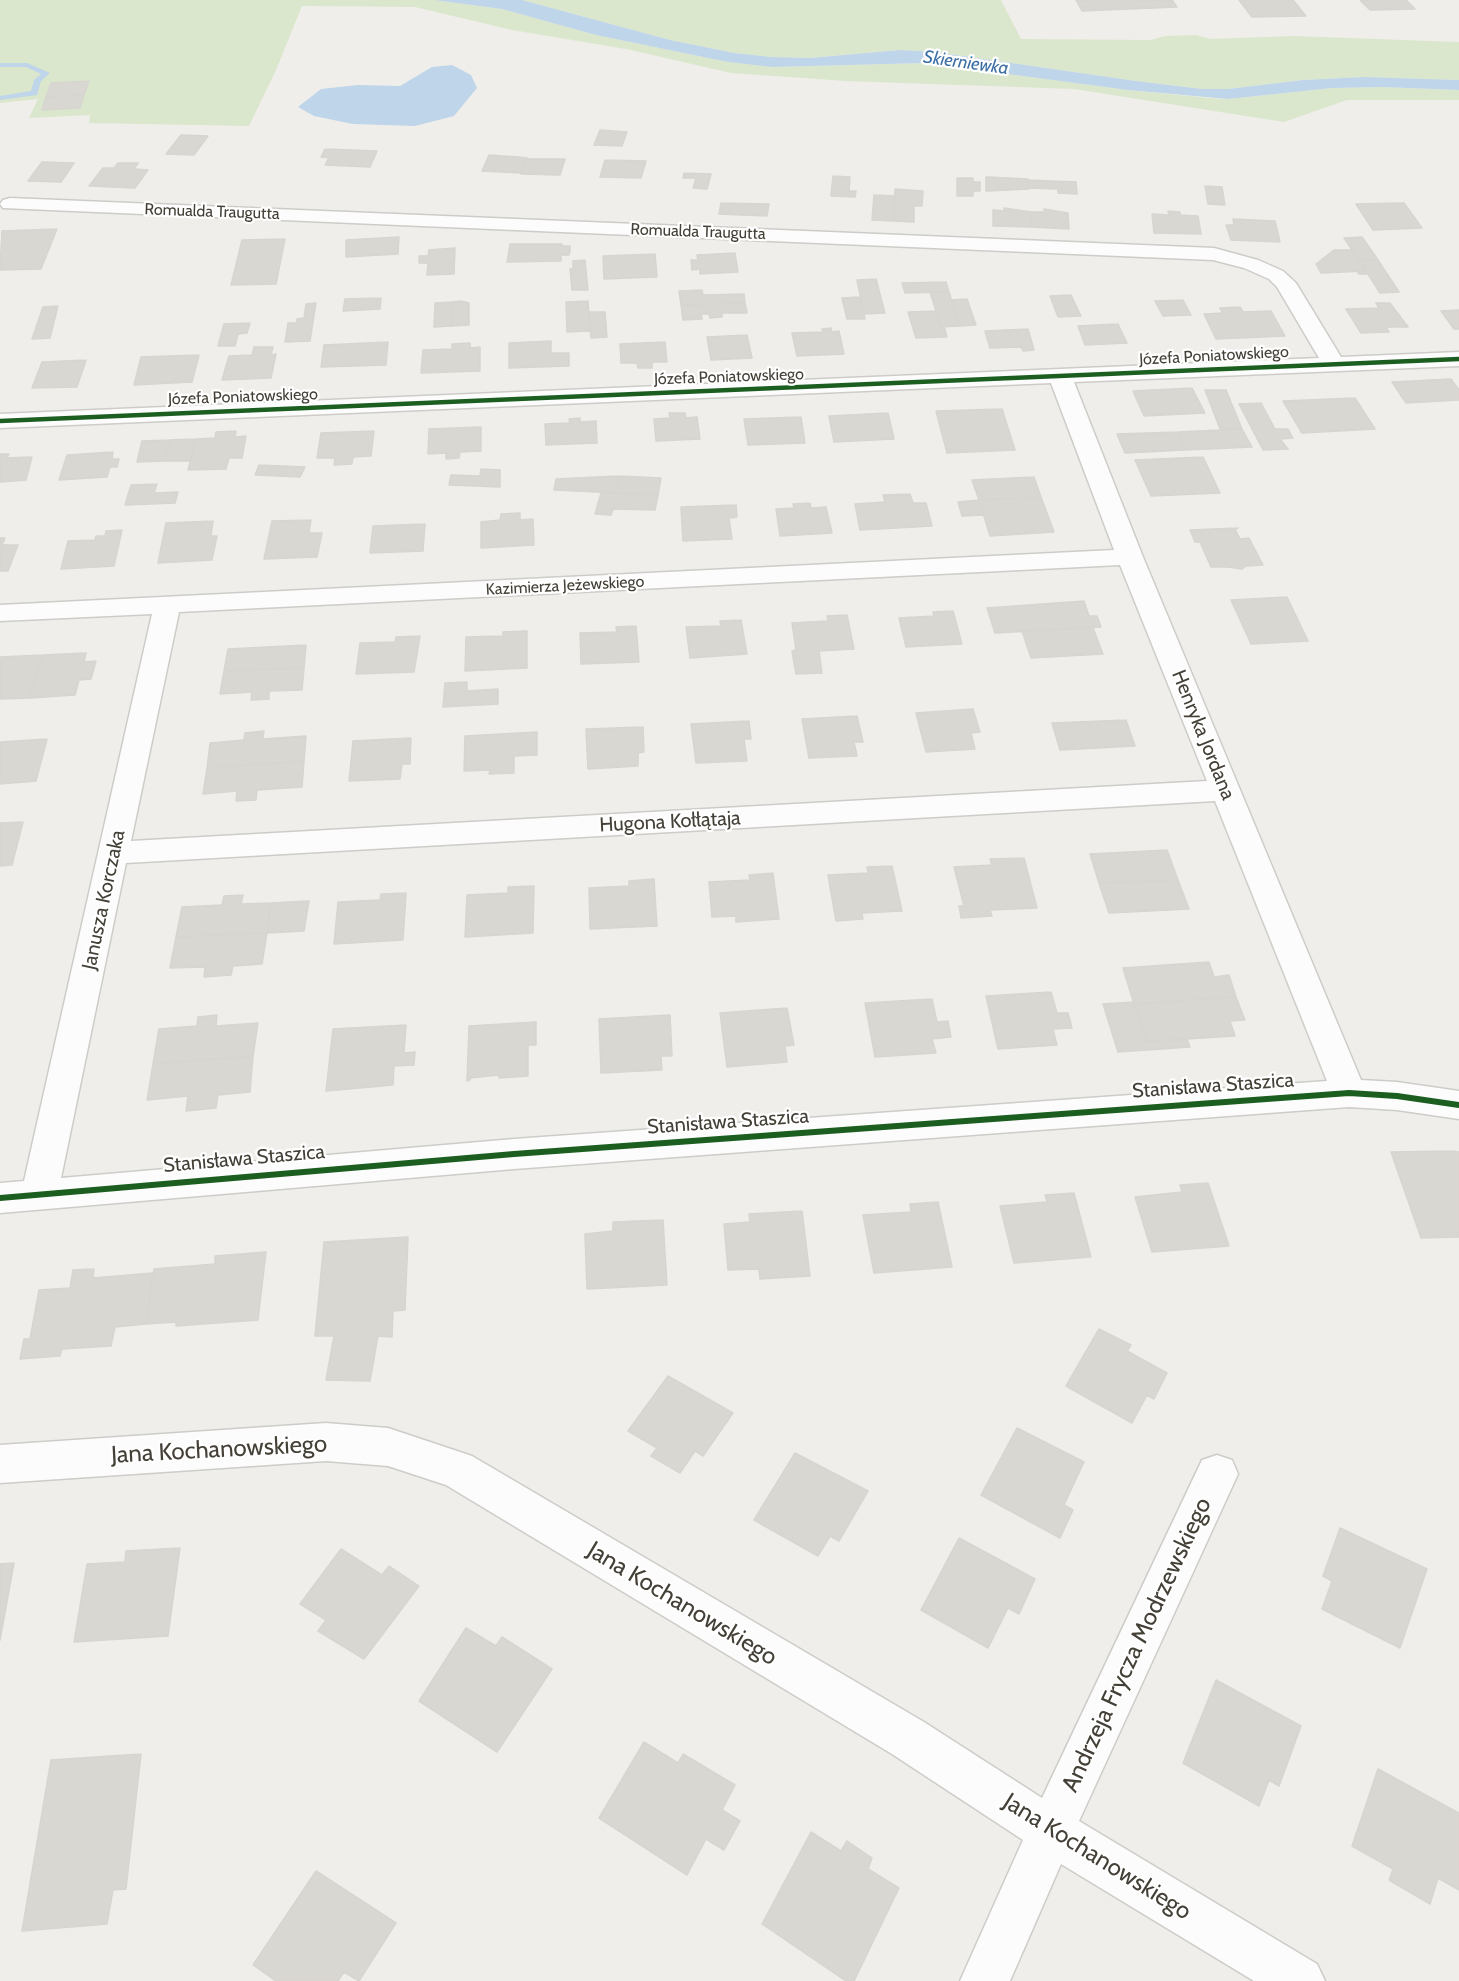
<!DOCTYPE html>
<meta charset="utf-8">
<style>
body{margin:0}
canvas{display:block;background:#efeeea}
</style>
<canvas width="1459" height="1981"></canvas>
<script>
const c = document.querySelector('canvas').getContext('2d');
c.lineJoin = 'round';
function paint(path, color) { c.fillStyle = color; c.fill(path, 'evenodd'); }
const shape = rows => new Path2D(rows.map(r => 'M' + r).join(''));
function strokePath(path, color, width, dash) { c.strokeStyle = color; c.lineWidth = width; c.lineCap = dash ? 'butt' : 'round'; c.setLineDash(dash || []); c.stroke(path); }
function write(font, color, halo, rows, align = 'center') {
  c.font = font + ' Cabin,sans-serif'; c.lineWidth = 4.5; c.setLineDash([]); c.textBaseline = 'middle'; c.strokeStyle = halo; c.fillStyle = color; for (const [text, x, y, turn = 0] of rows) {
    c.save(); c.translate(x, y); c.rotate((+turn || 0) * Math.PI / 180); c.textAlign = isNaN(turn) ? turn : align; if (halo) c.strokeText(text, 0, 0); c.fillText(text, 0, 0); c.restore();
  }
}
paint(shape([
 [0,0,434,0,502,9,596,35,728,62,772,67,925,63,1128,90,1209,98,1228,99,1332,88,1382,87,1459,90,1459,100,1347,100,1284,122,1074,89,846,81,731,73,626,49,512,30,415,7,302,6,276,70,249,126,89,123,90,115,29,118,38,99,0,103],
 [522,0,1001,0,1021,39,1150,40,1165,36,1197,35,1210,39,1293,36,1459,42,1459,80,1364,77,1303,80,1228,89,1202,89,1136,81,935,52,900,50,810,58,771,57,734,53,670,40]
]), '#dbe7cc');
paint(shape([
 [434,0,522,0,670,40,734,53,771,57,810,58,900,50,935,52,1136,81,1202,89,1228,89,1303,80,1364,77,1459,80,1459,90,1382,87,1332,88,1228,99,1128,90,925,63,772,67,728,62,596,35,502,9],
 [452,65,471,75,477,88,454,116,415,126,353,124,314,116,298,107,321,89,358,85,400,86,432,67]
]), '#bfd5e9');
paint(shape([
 [0,63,27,63,50,73,41,81,37,95,0,100,0,96,31,91,34,80,41,74,26,67,0,67,0,63]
]), '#bfd5e9');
const building = shape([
 [1076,0,1172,0,1177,7,1082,11,1076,0],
 [1239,0,1293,0,1306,16,1252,17,1239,0],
 [1360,0,1406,0,1415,9,1370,10,1360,0],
 [89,81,84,95,46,97,51,83,89,81],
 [84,95,80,108,42,110,46,97,84,95],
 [600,130,627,132,622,146,594,145,600,130],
 [181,135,208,136,194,155,166,154,181,135],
 [325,149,377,151,370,167,325,165,329,158,321,157,325,149],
 [489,155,518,157,527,158,521,173,482,171,489,155],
 [526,159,565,159,560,175,521,174,526,159],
 [605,160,646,161,641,178,600,177,605,160],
 [42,162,74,163,61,182,28,181,42,162],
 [118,163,138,163,134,169,148,170,135,188,89,186,103,168,114,168,118,163],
 [684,173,711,174,707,189,693,188,696,178,683,178,684,173],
 [833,176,850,177,849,191,856,191,855,197,831,196,833,176],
 [986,177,1028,179,1029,189,986,191,986,177],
 [957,178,973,178,973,182,980,182,980,191,973,191,973,196,957,196,957,178],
 [1028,180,1076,182,1077,194,1058,193,1058,189,1029,188,1028,180],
 [1205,186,1222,187,1225,205,1208,204,1205,186],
 [895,189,923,191,922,206,914,206,914,222,893,221,895,189],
 [874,195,895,196,893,221,872,220,874,195],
 [721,203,769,204,767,216,719,214,721,203],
 [1404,203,1422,228,1373,230,1356,204,1404,203],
 [1004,208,1031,212,1031,227,993,226,993,210,1004,211,1004,208],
 [1044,209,1068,213,1069,229,1031,227,1031,212,1045,212,1044,209],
 [1168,211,1180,212,1180,215,1198,216,1201,234,1154,233,1152,214,1169,215,1168,211],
 [1233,219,1275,221,1280,242,1231,240,1226,225,1234,225,1233,219],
 [57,229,41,269,0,270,2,231,57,229],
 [399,237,398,254,346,257,346,240,399,237],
 [1362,237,1378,260,1359,260,1344,238,1362,237],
 [285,239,276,284,231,285,242,240,285,239],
 [510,244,562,244,561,246,570,246,570,251,569,255,561,255,561,261,507,262,510,244],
 [455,248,454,274,427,275,428,263,419,263,419,256,428,256,429,250,455,248],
 [1334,250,1352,250,1366,271,1321,273,1316,264,1334,250],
 [735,253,738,272,700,274,700,269,692,270,691,260,698,260,697,255,735,253],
 [655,254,657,277,604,279,603,256,655,254],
 [585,260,588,290,572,290,570,269,573,269,573,261,585,260],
 [1359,260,1378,260,1399,292,1380,293,1368,274,1359,274,1357,271,1366,271,1359,260],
 [876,279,885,313,864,314,857,280,876,279],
 [946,282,949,292,905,293,902,283,946,282],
 [702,290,703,295,744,294,745,303,681,305,679,291,702,290],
 [930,292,949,292,959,326,941,327,930,292],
 [1071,295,1081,316,1058,317,1050,296,1071,295],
 [860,297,865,319,847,319,842,298,860,297],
 [381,298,380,309,343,311,345,299,381,298],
 [967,299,976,325,959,326,951,300,967,299],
 [1183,300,1191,315,1163,316,1155,301,1183,300],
 [461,301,469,303,469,325,452,326,452,302,461,301],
 [588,301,590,331,567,332,566,302,588,301],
 [452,302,452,326,434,327,435,303,452,302],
 [316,303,310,341,285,342,288,323,297,323,297,319,304,318,306,304,316,303],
 [745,303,747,313,722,313,722,317,710,318,709,314,701,314,702,319,683,320,681,305,745,303],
 [1376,303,1390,303,1408,327,1386,327,1389,332,1361,333,1346,309,1379,308,1376,303],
 [58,306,50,338,32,339,43,307,58,306],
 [1240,307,1243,312,1271,311,1285,336,1216,339,1204,314,1223,313,1220,308,1240,307],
 [1459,310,1459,329,1454,329,1441,311,1459,310],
 [936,311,941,327,944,326,947,337,916,338,908,312,936,311],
 [589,312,605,312,607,337,591,338,589,312],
 [250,323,247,333,238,334,235,346,218,346,224,324,250,323],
 [1118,324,1127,343,1085,345,1078,326,1118,324],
 [831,328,832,332,839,331,844,354,797,356,792,333,823,332,822,329,831,328],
 [1028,329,1034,350,1023,351,1021,347,990,348,985,331,1028,329],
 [747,335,752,358,711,360,707,337,747,335],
 [551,341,551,353,569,353,569,366,509,368,509,343,551,341],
 [388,342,386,365,321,367,324,345,388,342],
 [665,342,667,362,652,362,652,368,638,368,637,363,621,363,620,344,665,342],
 [470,343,470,348,480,347,480,371,421,373,423,350,452,349,452,344,470,343],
 [254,347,273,347,271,355,276,354,271,378,222,380,229,356,252,355,254,347],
 [199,355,192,382,134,385,141,357,199,355],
 [86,360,77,387,32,388,42,362,86,360],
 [1451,379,1459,390,1459,400,1406,403,1392,382,1451,379],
 [1192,388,1205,413,1144,416,1133,391,1192,388],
 [1205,390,1226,390,1242,429,1220,429,1205,390],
 [1355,398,1375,429,1302,433,1283,401,1355,398],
 [1261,403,1275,429,1288,429,1293,438,1280,439,1288,449,1263,450,1239,404,1261,403],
 [1002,409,1015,450,947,453,936,411,1002,409],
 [669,413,685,413,686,418,697,417,700,439,656,441,654,419,670,418,669,413],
 [888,413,894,439,834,442,829,416,888,413],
 [801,417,805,443,748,445,744,419,801,417],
 [580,418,580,422,596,421,597,443,546,445,545,424,570,423,569,419,580,418],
 [481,427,481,451,460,452,459,458,446,459,446,453,428,454,429,429,481,427],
 [1242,429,1252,447,1186,450,1178,432,1242,429],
 [236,431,235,437,246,436,242,458,229,458,226,469,188,470,196,439,215,438,216,432,236,431],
 [374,431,371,456,353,457,352,464,334,465,335,458,317,458,321,433,374,431],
 [1178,432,1185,450,1125,453,1117,434,1178,432],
 [196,439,190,461,165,461,169,440,196,439],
 [169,440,165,461,137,462,142,441,169,440],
 [113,452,112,459,119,459,117,467,110,467,107,477,59,480,67,455,113,452],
 [0,454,9,454,7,458,32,457,26,480,0,482,0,454],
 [1203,457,1220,493,1151,496,1135,460,1203,457],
 [259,465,305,467,300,477,255,475,259,465],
 [481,469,500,470,500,487,449,485,451,475,480,476,481,469],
 [618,476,619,493,554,490,556,479,618,476],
 [618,476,661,478,658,495,619,493,618,476],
 [1034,477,1041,497,979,500,972,480,1034,477],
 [157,484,154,493,178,492,175,503,125,505,131,485,157,484],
 [601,493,658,495,655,510,613,509,611,515,595,514,601,493],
 [910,494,913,503,926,503,932,526,860,530,855,504,885,502,883,495,910,494],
 [1041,497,1054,532,990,536,979,500,1041,497],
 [979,500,983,515,962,516,958,502,979,500],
 [810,503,811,508,826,507,832,533,780,536,776,509,794,508,793,504,810,503],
 [736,505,737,517,729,518,732,539,683,541,681,507,736,505],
 [520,513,520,520,533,519,534,545,481,548,481,522,500,520,501,514,520,513],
 [311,520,309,533,322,533,317,557,264,559,272,521,311,520],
 [213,521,211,536,217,536,212,560,158,563,166,523,213,521],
 [425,524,423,551,370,553,373,526,425,524],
 [1238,528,1235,529,1240,539,1249,538,1263,565,1246,566,1242,569,1228,567,1211,567,1200,542,1195,542,1190,530,1238,528],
 [122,530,114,566,61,569,68,541,95,540,96,536,105,536,106,531,122,530],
 [0,538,5,538,2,545,18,545,8,571,0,571,0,538],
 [1287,597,1308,641,1251,644,1231,600,1287,597],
 [1084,601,1089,616,1097,616,1101,627,995,633,987,608,1084,601],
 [953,611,962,644,906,647,899,618,934,616,933,612,953,611],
 [847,615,854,649,819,651,822,673,796,674,792,651,796,650,792,623,828,621,827,616,847,615],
 [741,620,747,654,690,658,686,627,721,626,720,621,741,620],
 [636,626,639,662,581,664,580,633,617,632,616,627,636,626],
 [1093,628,1103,654,1031,658,1022,631,1093,628],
 [527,631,527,668,465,671,466,637,503,636,503,632,527,631],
 [420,636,414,672,356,674,360,643,395,642,396,637,420,636],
 [306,645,304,668,224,671,228,649,306,645],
 [86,653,84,662,96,661,91,679,79,680,75,695,30,698,43,655,86,653],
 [43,655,30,698,0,699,0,657,43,655],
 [304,668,302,690,269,691,269,699,251,700,252,692,220,694,224,671,304,668],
 [467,682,467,691,498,689,498,704,443,707,445,683,467,682],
 [973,709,980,732,971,733,975,749,926,752,916,713,973,709],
 [857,716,863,742,854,742,857,756,809,758,802,719,857,716],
 [1126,720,1135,746,1060,750,1052,723,1126,720],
 [749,721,751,739,744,739,747,761,696,763,691,724,749,721],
 [643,727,644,752,638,753,638,766,588,769,586,729,643,727],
 [264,731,263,739,306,736,304,761,207,768,210,743,244,740,245,733,264,731],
 [537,732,537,755,514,756,514,773,489,774,490,770,464,771,465,736,537,732],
 [411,738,410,764,402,764,400,779,349,781,353,741,411,738],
 [47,739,36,781,0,784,0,742,47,739],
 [304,761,302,787,257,790,256,800,236,801,237,791,203,794,207,768,304,761],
 [23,822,12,865,0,866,0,823,23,822],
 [1167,850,1178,880,1099,883,1090,854,1167,850],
 [1024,858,1037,908,990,910,992,916,961,918,959,906,964,906,954,867,992,865,990,859,1024,858],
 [892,866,902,911,862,913,863,919,836,921,828,875,868,873,867,867,892,866],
 [773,873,779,919,736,922,736,916,712,917,709,882,750,880,749,875,773,873],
 [654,879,657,926,590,929,589,888,629,886,629,881,654,879],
 [1178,880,1189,909,1109,913,1099,883,1178,880],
 [534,886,533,933,465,937,467,895,508,893,508,887,534,886],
 [406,893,403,940,334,944,338,902,380,900,381,894,406,893],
 [243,895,241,904,271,903,267,933,176,937,182,907,222,905,224,896,243,895],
 [309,901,304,931,267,933,271,903,309,901],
 [267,933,262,964,233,966,231,975,204,977,205,967,170,968,176,937,267,933],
 [1209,962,1214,977,1229,975,1236,997,1134,1004,1123,968,1209,962],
 [1051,992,1057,1013,1068,1013,1072,1028,1053,1029,1057,1045,998,1049,986,996,1051,992],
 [1236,997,1245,1020,1230,1021,1235,1036,1187,1039,1146,1041,1134,1004,1236,997],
 [932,999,937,1022,948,1021,951,1037,932,1039,936,1053,875,1057,865,1003,932,999],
 [1134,1002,1146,1041,1187,1039,1190,1047,1118,1052,1103,1004,1134,1002],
 [787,1008,794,1045,785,1046,787,1062,727,1067,720,1013,787,1008],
 [217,1015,216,1026,258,1023,253,1056,153,1064,159,1029,197,1026,198,1017,217,1015],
 [670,1015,672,1056,661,1056,662,1070,601,1073,599,1019,670,1015],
 [536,1022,536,1045,528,1045,528,1076,499,1078,499,1075,470,1078,470,1080,467,1081,469,1026,536,1022],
 [406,1025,404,1053,415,1052,414,1065,394,1066,393,1085,326,1091,333,1029,406,1025],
 [253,1056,250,1092,218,1095,216,1108,186,1111,188,1096,147,1100,153,1064,253,1056],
 [1453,1151,1459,1152,1459,1237,1421,1238,1391,1152,1453,1151],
 [1208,1183,1229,1246,1152,1252,1135,1197,1182,1192,1180,1185,1208,1183],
 [1074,1193,1091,1257,1014,1263,1000,1206,1047,1202,1045,1195,1074,1193],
 [938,1202,952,1267,874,1273,863,1215,911,1212,910,1204,938,1202],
 [802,1211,810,1276,760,1279,759,1269,728,1270,724,1224,750,1222,749,1214,802,1211],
 [663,1220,667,1285,587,1289,585,1234,613,1231,613,1222,663,1220],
 [408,1237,405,1310,393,1311,392,1337,378,1336,370,1381,326,1380,334,1336,315,1336,324,1242,408,1237],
 [266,1252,258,1320,176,1326,176,1322,146,1324,154,1269,215,1264,215,1256,266,1252],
 [94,1269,93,1278,153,1273,146,1324,115,1327,111,1346,62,1349,60,1356,20,1359,24,1339,30,1339,39,1290,70,1288,73,1270,94,1269],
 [1099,1329,1131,1345,1127,1351,1167,1373,1154,1399,1147,1395,1132,1423,1066,1386,1099,1329],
 [668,1376,733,1413,703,1456,695,1451,680,1473,651,1456,657,1448,628,1431,668,1376],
 [1017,1428,1084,1462,1064,1505,1073,1510,1060,1538,981,1495,1017,1428],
 [795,1453,868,1491,839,1541,830,1536,818,1556,754,1520,795,1453],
 [1340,1528,1427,1569,1400,1648,1322,1609,1332,1581,1323,1576,1340,1528],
 [959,1538,1035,1579,1019,1614,1008,1608,988,1648,921,1610,959,1538],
 [180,1548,168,1636,74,1642,87,1564,125,1562,126,1551,180,1548],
 [341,1549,382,1575,389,1566,419,1586,364,1659,318,1631,326,1620,300,1604,341,1549],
 [14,1563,0,1640,0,1564,14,1563],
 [466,1628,496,1646,502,1637,552,1669,497,1752,419,1701,466,1628],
 [1216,1680,1301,1726,1279,1786,1269,1780,1259,1806,1183,1763,1216,1680],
 [644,1742,678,1763,683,1754,735,1785,722,1810,740,1821,724,1850,706,1839,687,1875,599,1818,644,1742],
 [141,1754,126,1889,113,1890,107,1924,22,1931,51,1760,141,1754],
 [1378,1769,1459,1813,1459,1890,1438,1878,1430,1904,1389,1880,1393,1869,1352,1846,1378,1769],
 [811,1832,841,1851,847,1841,872,1858,868,1869,899,1888,854,1981,846,1981,762,1924,811,1832],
 [316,1871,396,1923,359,1981,344,1972,338,1981,276,1981,253,1965,316,1871]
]);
paint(building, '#d9d7d2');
strokePath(building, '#d7d5d0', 1.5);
const minor = shape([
 [10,198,1214,248,1258,260,1283,271,1296,283,1341,357,1459,352,1459,366,1074,382,1143,557,1361,1080,1397,1082,1459,1091,1459,1119,1397,1110,1349,1107,514,1169,0,1213,0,1183,24,1181,152,614,0,621,0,605,1114,550,1051,383,0,428,0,414,1319,358,1277,287,1269,279,1244,268,1213,260,3,208,0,204,3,200,10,198],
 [1120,565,1207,781,131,841,179,612,1120,565],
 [1215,801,1327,1081,514,1139,61,1178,126,863,1215,801],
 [326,1423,388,1428,472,1456,924,1722,1042,1798,1202,1460,1217,1455,1232,1460,1238,1474,1079,1821,1317,1964,1325,1981,1254,1981,1061,1864,1010,1981,960,1981,1023,1840,892,1754,446,1485,388,1466,326,1461,0,1483,0,1445,326,1423]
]);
strokePath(minor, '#cdccc8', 3);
paint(minor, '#fdfcfc');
strokePath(shape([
 [0,421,1459,359]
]), '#1b5e20', 4.5);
strokePath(shape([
 [0,1198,514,1154,1349,1093,1397,1096,1459,1105]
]), '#1b5e20', 6);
write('16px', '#444037', '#fff', [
 ["Romualda Traugutta",212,212,2],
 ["Romualda Traugutta",698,232,2],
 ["Józefa Poniatowskiego",1214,356,-3],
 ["Józefa Poniatowskiego",729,377,-2],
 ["Józefa Poniatowskiego",243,397,-2],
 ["Kazimierza Jeżewskiego",565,586,-3]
]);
write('italic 18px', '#3c70a4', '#fff', [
 ["Skierniewka",966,63,8]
]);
write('20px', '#444037', '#fff', [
 ["Henryka Jordana",1203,735,68],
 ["Hugona Kołłątaja",670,822,-3],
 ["Janusza Korczaka",104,900,-78],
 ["Stanisława Staszica",1213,1086,-4],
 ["Stanisława Staszica",728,1122,-4],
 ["Stanisława Staszica",244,1159,-5]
]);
write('24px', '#444037', '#fff', [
 ["Jana Kochanowskiego",219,1450,-3],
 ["Jana Kochanowskiego",682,1604,31],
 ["Andrzeja Frycza Modrzewskiego",1137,1645,-65],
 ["Jana Kochanowskiego",1097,1857,32]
]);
</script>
